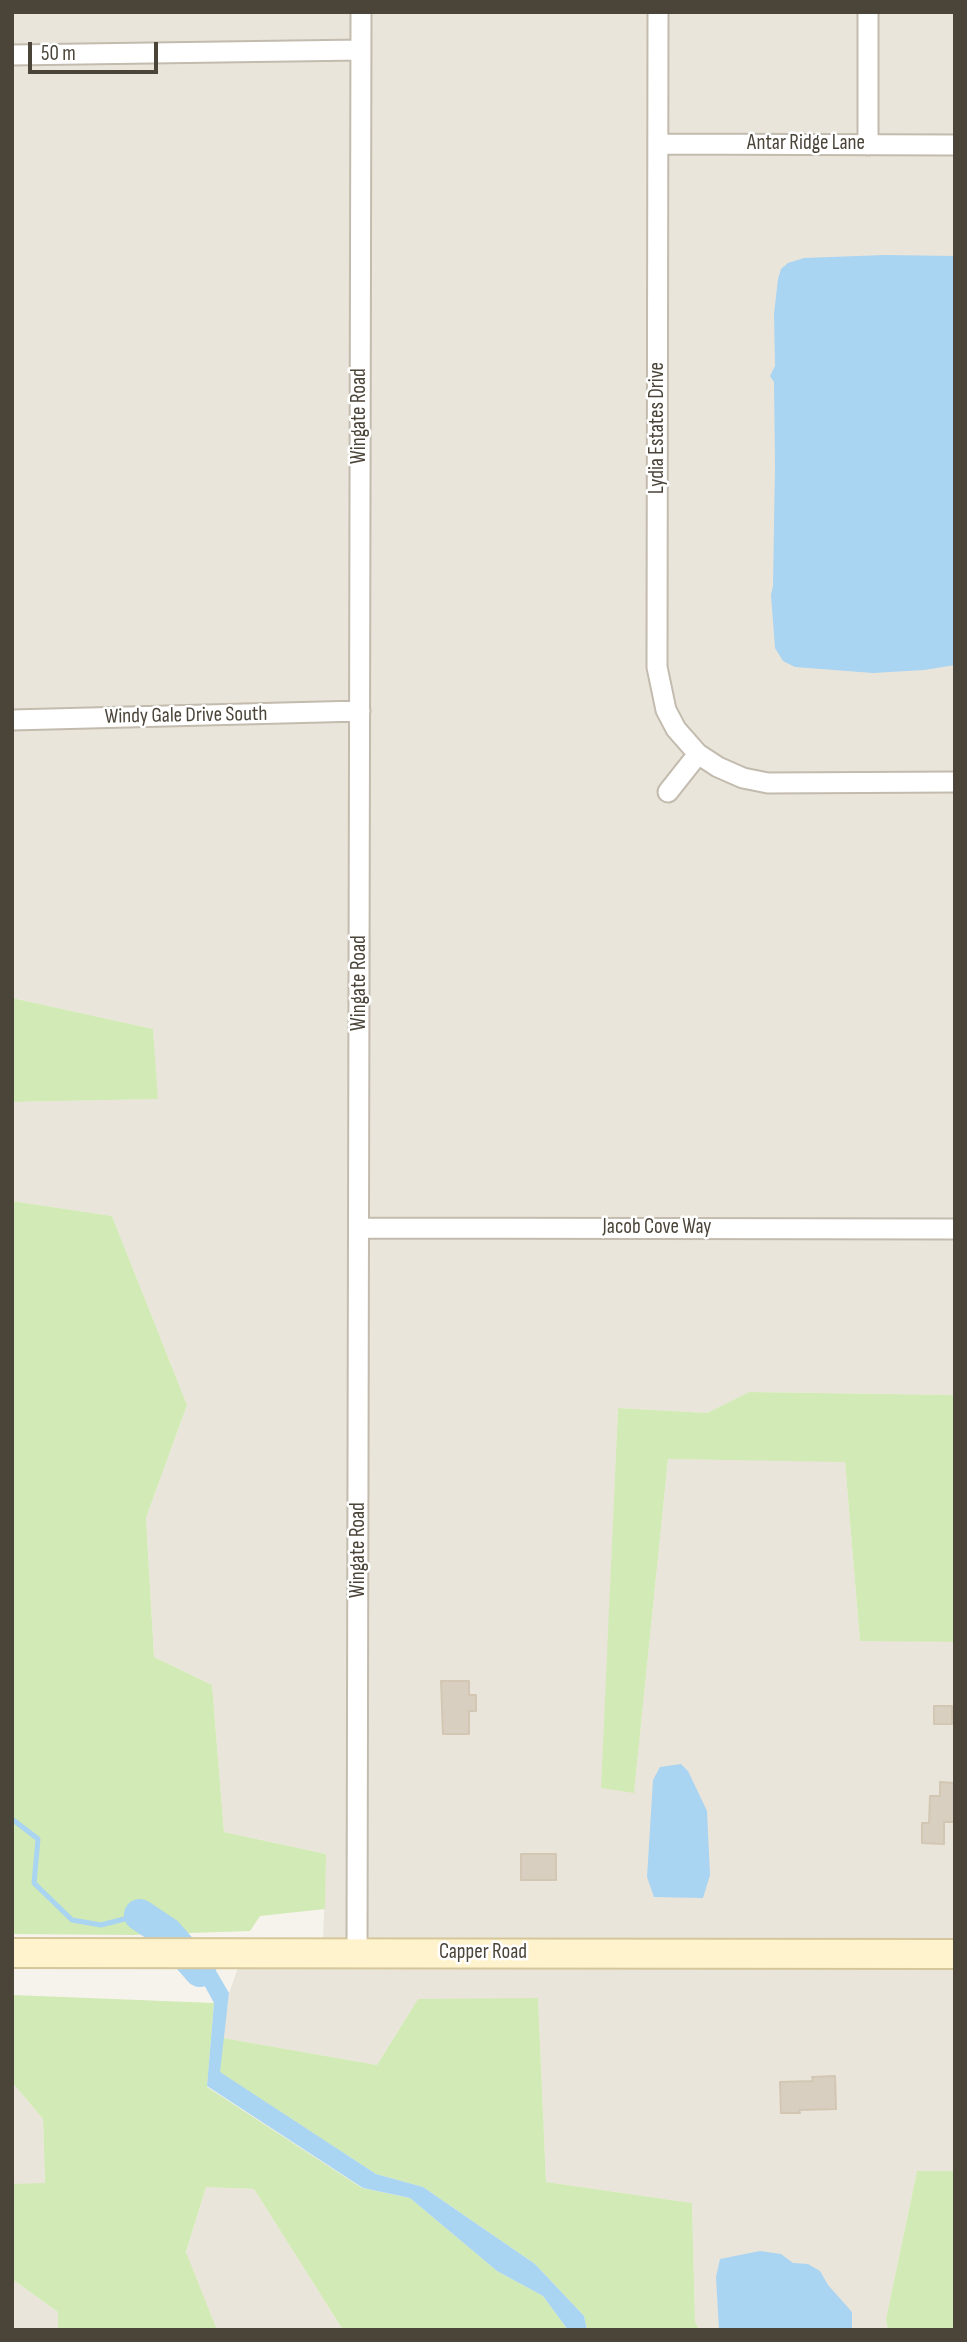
<!DOCTYPE html>
<style>
body{margin:0}
#map{position:relative;width:967px;height:2342px;overflow:hidden;background:#f6f3ec;font-family:"Sofia Sans Condensed",sans-serif}
canvas{display:block}
.frame{position:absolute;inset:0;border:14px solid #4b4439;pointer-events:none}
.scale{position:absolute;left:28px;top:42px;width:130px;height:32px;box-sizing:border-box;border:4px solid #4b4439;border-top:0;padding-left:9px;font-size:21px;line-height:24px;white-space:nowrap;color:#4b4439;-webkit-text-stroke:5px #fff;paint-order:stroke}
</style>
<div id="map">
<canvas width="967" height="2342"></canvas>
<div class="frame"></div>
<div class="scale">50 m</div>
</div>
<script>
const c = document.querySelector('canvas').getContext('2d');
c.lineJoin = 'round';
function paint(path, color) { c.fillStyle = color; c.fill(path, 'evenodd'); }
const shape = rows => new Path2D(rows.map(r => 'M' + r).join(''));
function strokePath(path, color, width, dash) { c.strokeStyle = color; c.lineWidth = width; c.lineCap = dash ? 'butt' : 'round'; c.setLineDash(dash || []); c.stroke(path); }
function write(font, color, halo, rows, align = 'center') {
  c.font = font + ' "Sofia Sans Condensed",sans-serif'; c.lineWidth = 5; c.setLineDash([]); c.textBaseline = 'middle'; c.strokeStyle = halo; c.fillStyle = color; for (const [text, x, y, turn = 0] of rows) {
    c.save(); c.translate(x, y); c.rotate((+turn || 0) * Math.PI / 180); c.textAlign = isNaN(turn) ? turn : align; if (halo) c.strokeText(text, 0, 0); c.fillText(text, 0, 0); c.restore();
  }
}
paint(shape([
 [12,12,955,12,955,1395,749,1392,707,1413,618,1408,602,1788,634,1792,668,1459,845,1461,860,1640,955,1642,955,1944,323,1944,326,1854,224,1832,212,1685,154,1657,146,1518,187,1405,112,1216,12,1201,12,1102,157,1099,153,1029,12,998],
 [240,1962,955,1965,955,2171,917,2171,886,2319,888,2330,699,2330,695,2321,692,2203,546,2182,538,1999,418,1999,377,2065,223,2038,229,1993],
 [12,2082,43,2119,45,2184,12,2184],
 [206,2187,254,2189,343,2330,217,2330,186,2253],
 [12,2279,58,2312,58,2330,12,2330]
]), '#eae5da');
paint(shape([
 [12,998,153,1029,158,1099,12,1102],
 [12,1201,112,1216,187,1405,146,1518,154,1657,212,1685,224,1832,326,1854,325,1909,260,1916,250,1931,133,1935,12,1934],
 [749,1392,955,1395,955,1642,860,1641,845,1462,668,1459,634,1793,601,1788,618,1408,707,1413],
 [12,1995,214,2003,207,2087,362,2188,410,2198,497,2271,543,2296,568,2330,343,2330,254,2189,206,2187,186,2252,217,2330,58,2330,58,2312,12,2279,12,2184,45,2183,43,2119,12,2082],
 [538,1998,546,2182,692,2203,695,2321,699,2330,587,2330,584,2316,535,2264,423,2187,376,2174,219,2072,223,2038,377,2065,418,1999],
 [917,2171,955,2171,955,2330,888,2330,886,2319]
]), '#d2eab5');
paint(shape([
 [885,255,955,256,955,665,924,670,873,673,795,667,783,661,775,648,771,595,773,586,775,465,774,382,770,376,775,366,774,314,778,279,781,269,788,263,804,258],
 [681,1764,688,1771,707,1811,710,1875,703,1898,654,1897,647,1877,653,1780,660,1767],
 [195,1968,215,1969,229,1993,220,2072,376,2174,423,2187,535,2264,584,2316,587,2330,568,2330,543,2296,497,2271,410,2198,363,2188,207,2086,214,2003],
 [760,2251,781,2254,793,2263,808,2264,820,2271,828,2285,852,2312,852,2330,719,2330,716,2277,720,2259]
]), '#a9d4f2');
strokePath(shape([
 [12,1819,38,1839,34,1883,72,1920,101,1925,140,1915]
]), '#a9d4f2', 5);
strokePath(shape([
 [140,1915,167,1933,200,1971]
]), '#a9d4f2', 32);
const building = shape([
 [441,1681,469,1681,469,1695,476,1695,476,1711,469,1711,469,1734,443,1734,441,1681],
 [934,1706,952,1706,952,1724,934,1724,934,1706],
 [940,1782,955,1783,955,1822,944,1822,944,1844,922,1843,922,1823,929,1823,930,1796,940,1796,940,1782],
 [521,1854,556,1854,556,1880,521,1880,521,1854],
 [835,2076,836,2109,799,2110,800,2113,781,2113,780,2082,813,2081,812,2077,835,2076]
]);
paint(building, '#d8cfc1');
strokePath(building, '#d3c7b4', 2);
const street = shape([
 [658,12,657,667,666,710,676,729,698,754,718,767,743,778,768,783,955,782],
 [868,12,868,145],
 [12,55,361,50],
 [658,144,955,145],
 [12,720,360,711],
 [668,792,698,754],
 [359,1228,955,1229],
 [357,1953,361,12]
]);
const secondary = shape([
 [12,1953,955,1954]
]);
strokePath(street, '#c2bbae', 23);
strokePath(secondary, '#d6c79b', 32);
strokePath(street, '#fff', 19);
strokePath(secondary, '#fff3cd', 28);
write('21px', '#4b4439', '#fff', [
 ["Antar Ridge Lane",806,144],
 ["Wingate Road",360,416,-90],
 ["Lydia Estates Drive",658,428,-90],
 ["Windy Gale Drive South",186,716,-1],
 ["Wingate Road",360,983,-90],
 ["Jacob Cove Way",657,1228],
 ["Wingate Road",359,1550,-90],
 ["Capper Road",483,1953]
]);
</script>
